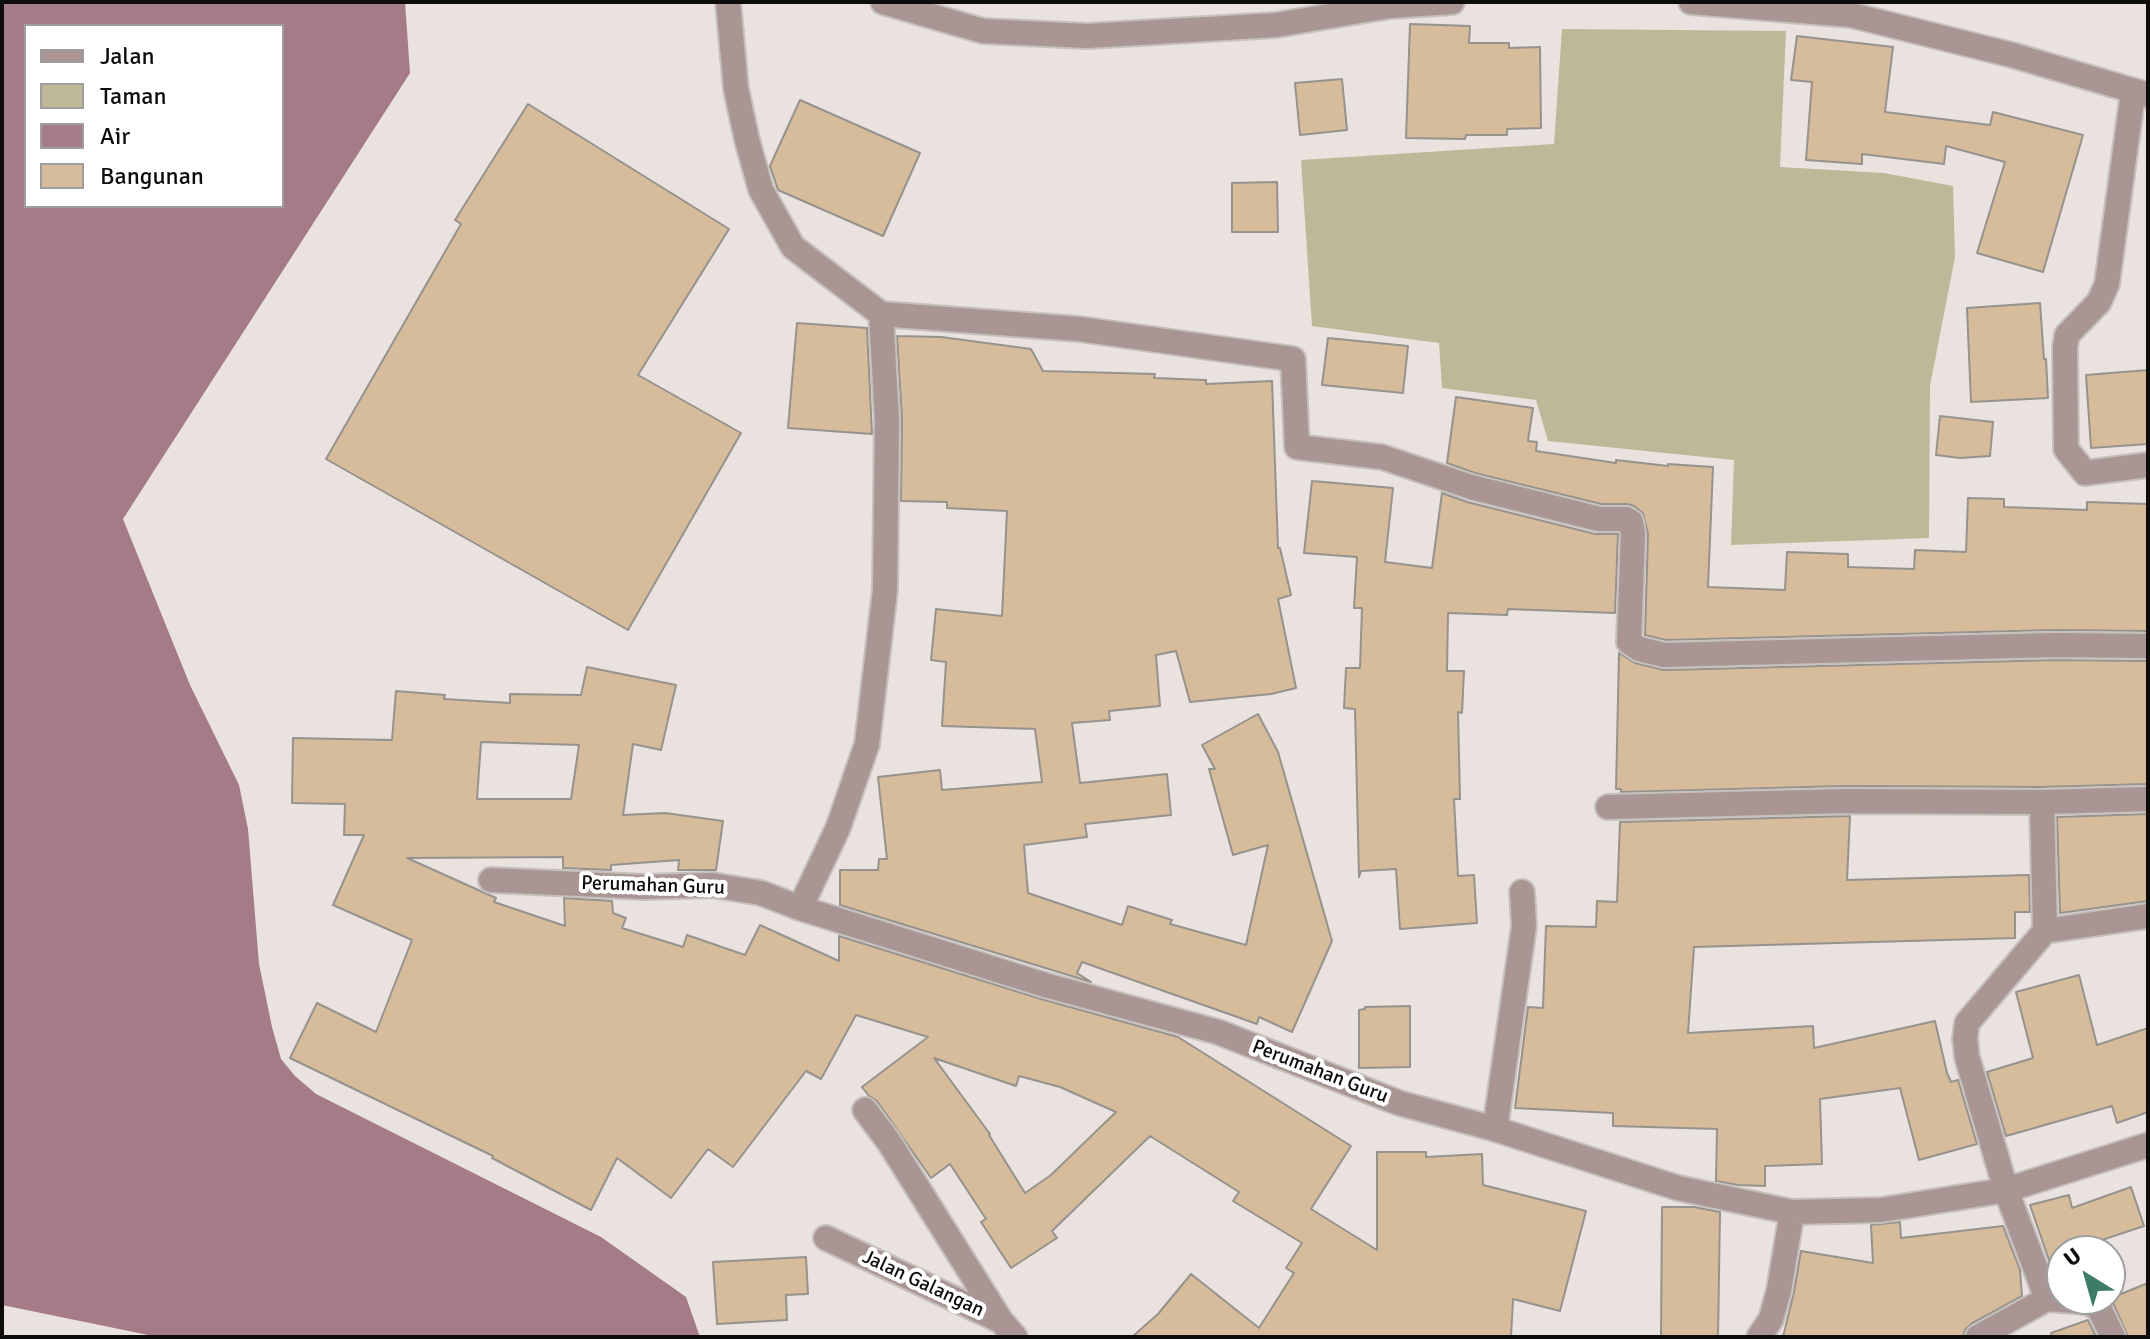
<!DOCTYPE html>
<style>
body{margin:0}
#map{position:relative;width:2150px;height:1339px;overflow:hidden;background:#e9e2de;font-family:Signika,sans-serif}
canvas{display:block}
.frame{position:absolute;inset:0;border:4px solid #0f0d0c;pointer-events:none}
.legend{position:absolute;left:24px;top:24px;width:260px;height:184px;box-sizing:border-box;background:#fff;border:2px solid #9f9e9e;margin:0;padding:10px 14px;list-style:none;font-size:24px;color:#0f0d0c}
.legend li{display:flex;align-items:center;gap:16px;height:40px}
.legend b{width:40px;border:2px solid #9f9e9e}
.north{position:absolute;left:2046px;top:1235px;width:80px;height:80px;box-sizing:border-box;background:#fff;border:2px solid #9f9e9e;border-radius:50%;rotate:323deg;font-size:22px;font-weight:700;line-height:32px;text-align:center;color:#0f0d0c}
.north::after{content:'';display:block;margin:auto;width:28px;height:36px;background:#3d7c69;clip-path:polygon(50% 0,100% 100%,50% 72%,0 100%)}
</style>
<div id="map">
<canvas width="2150" height="1339"></canvas>
<div class="frame"></div>
<ul class="legend">
<li><b style="height:10px;background:#a99594"></b>Jalan</li>
<li><b style="height:22px;background:#beb899"></b>Taman</li>
<li><b style="height:22px;background:#a47b87"></b>Air</li>
<li><b style="height:22px;background:#d7bc9c"></b>Bangunan</li>
</ul>
<div class="north">U</div>
</div>
<script>
const c = document.querySelector('canvas').getContext('2d');
c.lineJoin = 'round';
function paint(path, color) { c.fillStyle = color; c.fill(path, 'evenodd'); }
const shape = rows => new Path2D(rows.map(r => 'M' + r).join(''));
function strokePath(path, color, width, dash) { c.strokeStyle = color; c.lineWidth = width; c.lineCap = dash ? 'butt' : 'round'; c.setLineDash(dash || []); c.stroke(path); }
function write(font, color, halo, rows, align = 'center') {
  c.font = font + ' Signika,sans-serif'; c.lineWidth = 8; c.setLineDash([]); c.textBaseline = 'middle'; c.strokeStyle = halo; c.fillStyle = color; for (const [text, x, y, turn = 0] of rows) {
    c.save(); c.translate(x, y); c.rotate((+turn || 0) * Math.PI / 180); c.textAlign = isNaN(turn) ? turn : align; if (halo) c.strokeText(text, 0, 0); c.fillText(text, 0, 0); c.restore();
  }
}
paint(shape([
 [1562,29,1786,31,1780,167,1884,173,1953,186,1955,257,1930,386,1929,538,1731,545,1734,460,1548,441,1536,400,1442,388,1439,343,1312,326,1301,160,1554,144]
]), '#beb899');
paint(shape([
 [2,2,405,2,410,73,123,519,190,685,239,785,248,829,259,964,272,1027,281,1059,295,1076,316,1094,601,1237,686,1297,700,1337,158,1337,2,1305],
 [26,26,282,26,282,206,26,206]
]), '#a47b87');
const building = shape([
 [1410,24,1470,26,1469,43,1509,43,1509,48,1540,47,1541,128,1507,129,1507,135,1466,135,1465,139,1406,138,1410,24],
 [1797,36,1893,47,1885,112,1990,125,1993,112,2083,135,2043,272,1977,253,2005,162,1946,146,1944,164,1862,154,1862,164,1806,160,1812,82,1791,80,1797,36],
 [1342,79,1347,130,1300,135,1295,83,1342,79],
 [800,100,920,153,883,236,778,190,770,166,800,100],
 [528,104,729,229,638,375,741,433,628,630,326,459,461,224,455,220,528,104],
 [1277,182,1278,232,1232,232,1232,183,1277,182],
 [2040,303,2044,359,2046,359,2048,398,1971,402,1967,308,2040,303],
 [797,323,867,328,872,434,788,428,797,323],
 [897,336,941,337,1031,349,1043,371,1155,374,1154,378,1206,380,1206,384,1272,381,1278,548,1280,548,1291,595,1278,599,1296,688,1271,694,1190,702,1176,651,1156,655,1160,706,1109,711,1110,720,1072,723,1080,783,1167,774,1171,815,1085,824,1087,837,1024,845,1028,893,1122,925,1128,906,1172,920,1170,924,1246,945,1268,845,1233,855,1209,769,1215,769,1202,745,1258,714,1278,752,1332,941,1292,1032,1259,1017,1257,1024,1082,962,1077,973,1091,982,840,905,840,870,878,870,879,859,887,859,878,777,940,770,942,790,1042,782,1035,729,942,726,946,662,931,660,936,609,1002,616,1007,511,947,508,947,502,901,501,902,419,897,336],
 [1328,338,1408,346,1403,393,1322,385,1328,338],
 [2148,370,2148,444,2091,448,2086,375,2148,370],
 [1456,397,1533,408,1528,441,1537,442,1536,451,1616,463,1616,460,1668,466,1668,464,1713,467,1708,587,1785,590,1787,552,1848,554,1848,567,1914,569,1915,550,1966,552,1968,498,2004,499,2004,507,2087,510,2087,502,2148,504,2148,631,2055,630,1666,640,1645,635,1648,534,1643,513,1634,506,1627,504,1601,504,1475,473,1447,463,1456,397],
 [1940,416,1993,422,1990,456,1960,458,1936,455,1940,416],
 [1312,481,1393,488,1385,562,1432,568,1442,493,1467,502,1595,534,1618,534,1615,613,1508,609,1507,615,1448,613,1447,671,1464,671,1462,713,1458,712,1460,799,1454,799,1458,876,1474,875,1477,923,1400,929,1396,869,1361,871,1359,877,1355,709,1344,708,1346,668,1360,668,1362,608,1354,608,1357,557,1304,553,1312,481],
 [1619,653,1635,663,1664,670,2055,660,2148,661,2148,784,2042,787,1846,786,1621,792,1621,789,1616,789,1619,653],
 [587,667,676,685,661,750,633,744,623,815,665,813,723,821,716,870,678,870,679,860,611,865,611,870,563,868,563,857,407,858,496,898,494,902,565,926,564,898,612,901,613,913,626,918,622,928,683,947,687,935,745,955,760,925,839,961,839,936,1041,999,1178,1037,1351,1146,1311,1209,1377,1250,1377,1152,1426,1152,1426,1157,1482,1154,1483,1185,1586,1211,1560,1311,1513,1299,1511,1337,1132,1337,1158,1314,1191,1274,1259,1328,1294,1273,1286,1268,1302,1243,1233,1201,1239,1192,1150,1136,1052,1231,1057,1238,1011,1268,981,1222,986,1219,950,1164,931,1178,877,1101,869,1096,862,1087,928,1037,856,1015,821,1079,806,1071,733,1167,708,1149,671,1198,617,1158,591,1210,492,1158,493,1156,290,1058,317,1003,376,1032,412,940,333,905,364,835,344,835,345,804,292,803,293,738,392,740,396,691,445,695,444,699,510,703,510,694,581,695,587,667],
 [481,742,579,745,571,799,477,799,481,742],
 [934,1058,1016,1086,1019,1076,1060,1087,1116,1112,1051,1175,1025,1193,989,1135,990,1134,934,1058],
 [2148,814,2148,901,2060,913,2057,817,2148,814],
 [1850,816,1847,880,2029,875,2030,912,2015,912,2015,938,1694,947,1688,1033,1813,1026,1814,1048,1935,1021,1947,1073,1951,1082,1958,1080,1977,1144,1919,1160,1900,1088,1820,1099,1822,1164,1765,1166,1765,1186,1738,1185,1716,1181,1717,1129,1613,1126,1613,1113,1515,1108,1528,1007,1543,1008,1546,926,1596,927,1597,901,1617,902,1620,822,1850,816],
 [2079,975,2097,1045,2148,1028,2148,1112,2117,1123,2112,1106,2006,1136,1987,1072,2033,1058,2016,992,2079,975],
 [1410,1006,1410,1067,1359,1068,1359,1010,1365,1009,1365,1007,1410,1006],
 [2131,1187,2144,1226,2081,1247,2082,1251,2062,1251,2062,1260,2050,1263,2030,1205,2069,1195,2072,1208,2131,1187],
 [1662,1207,1694,1207,1720,1212,1718,1337,1661,1337,1662,1207],
 [1900,1222,1901,1238,2003,1226,2020,1270,2022,1296,1971,1324,1965,1330,1963,1337,1783,1337,1794,1292,1801,1251,1873,1263,1871,1225,1900,1222],
 [806,1257,808,1294,786,1295,787,1320,717,1324,713,1262,806,1257],
 [2148,1283,2148,1337,2128,1337,2111,1298,2148,1283],
 [2088,1320,2096,1337,2052,1337,2051,1333,2088,1320]
]);
paint(building, '#d7bc9c');
strokePath(building, '#96928d', 2);
const street = shape([
 [728,2,736,89,747,140,761,190,793,247,881,314,887,420,885,590,867,744,838,828,800,908],
 [883,2,983,31,1087,36,1276,25,1390,6,1452,2],
 [1691,2,1851,15,2012,55,2148,95],
 [2133,92,2107,284,2099,302,2067,335,2065,347,2066,449,2085,473,2148,465],
 [881,314,1079,329,1293,359,1297,447,1382,457,1471,487,1599,519,1626,519,1631,522,1633,534,1629,642,1639,649,1664,655,2055,645,2148,646],
 [2042,802,2045,931,1967,1023,1965,1038,1967,1057,2006,1190,2047,1299,2087,1302,2099,1308,2113,1337],
 [1608,807,1846,801,2042,802,2148,799],
 [491,880,645,887,712,885,761,893,800,908,1045,985,1218,1032,1399,1103,1495,1129,1678,1188,1792,1212,1881,1210,2006,1190,2148,1145],
 [2045,931,2148,916],
 [865,1110,889,1142,1001,1321],
 [1495,1129,1524,926,1522,892],
 [826,1238,1001,1321,1015,1337],
 [1759,1337,1771,1319,1779,1290,1792,1212],
 [1978,1337,2047,1299]
]);
strokePath(street, '#c6c0bc', 28);
strokePath(street, '#a99594', 24);
write('20px', '#0f0d0c', '#fff', [
 ["Perumahan Guru",653,886,2],
 ["Perumahan Guru",1320,1072,21],
 ["Jalan Galangan",923,1284,25]
]);
</script>
